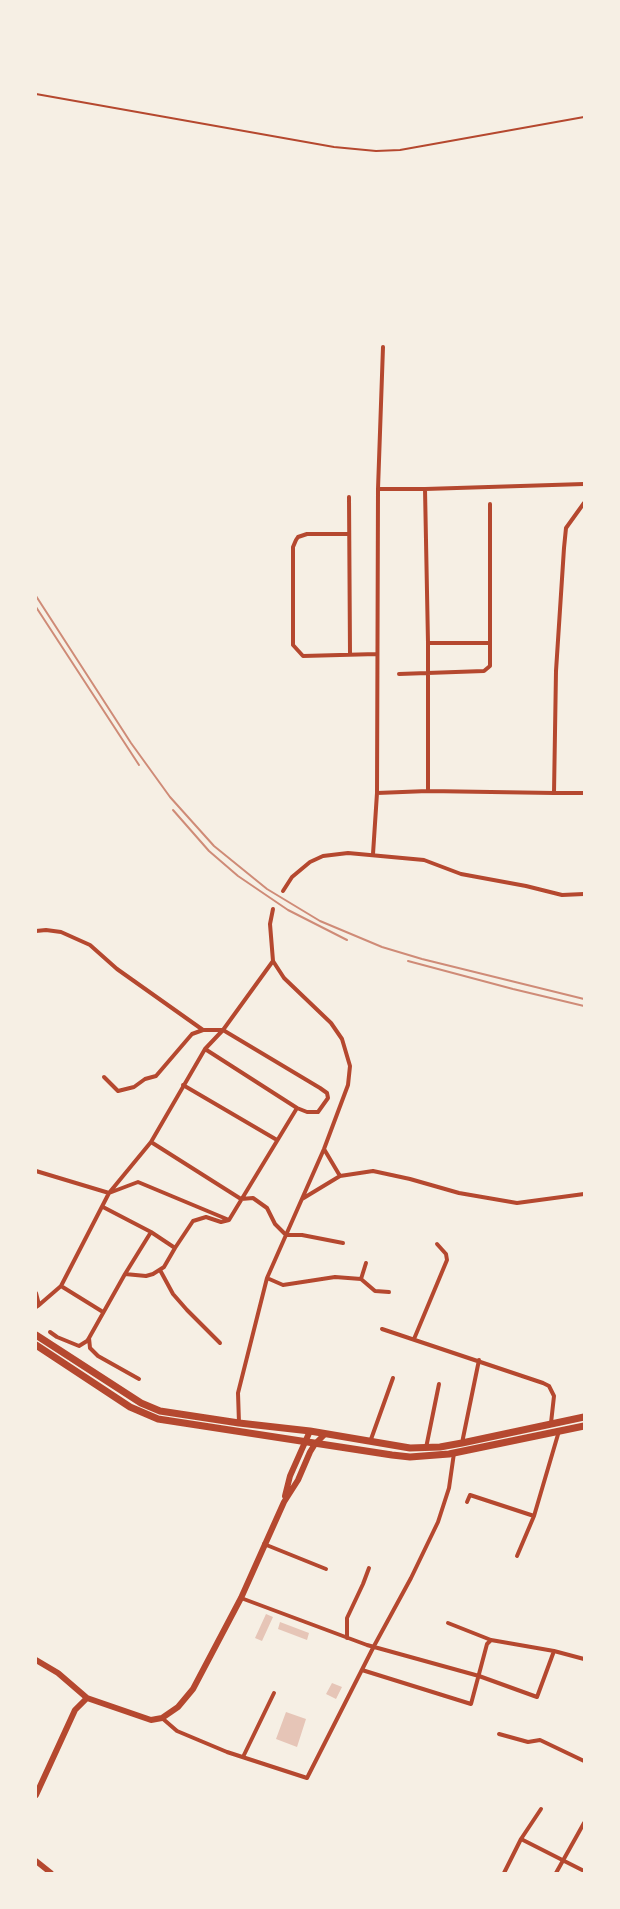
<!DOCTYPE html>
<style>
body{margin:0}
#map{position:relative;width:620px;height:1909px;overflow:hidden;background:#f6efe4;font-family:Helvetica,sans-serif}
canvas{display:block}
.frame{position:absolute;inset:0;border:37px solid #f6efe4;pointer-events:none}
</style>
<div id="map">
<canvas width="620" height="1909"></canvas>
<div class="frame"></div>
</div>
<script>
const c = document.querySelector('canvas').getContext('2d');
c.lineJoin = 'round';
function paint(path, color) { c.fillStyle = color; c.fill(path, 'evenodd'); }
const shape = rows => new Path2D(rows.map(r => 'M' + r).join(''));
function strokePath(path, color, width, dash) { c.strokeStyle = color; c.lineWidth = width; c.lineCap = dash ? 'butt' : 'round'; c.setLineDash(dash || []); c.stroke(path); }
paint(shape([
 [266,1614,273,1617,262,1641,255,1638],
 [280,1622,309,1633,307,1640,278,1629],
 [332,1683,342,1687,336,1699,326,1694],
 [286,1712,306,1719,297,1747,276,1739]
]), '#e6c5b7');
strokePath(shape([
 [36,94,334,147,376,151,400,150,584,117]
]), '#b5482f', 2);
strokePath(shape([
 [378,489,425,489,428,643],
 [425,489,584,484],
 [349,497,350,654],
 [349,534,307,534,298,537,296,540,293,547,293,645,303,656,377,654],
 [399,674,484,671,490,666,490,504],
 [428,791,554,793,556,671,564,548,566,528,584,503],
 [377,793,428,791,428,643,490,643],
 [554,793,584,793],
 [373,854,377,793,378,489,383,347],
 [283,891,292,877,310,862,323,856,348,853,424,860,461,874,526,886,562,895,584,894],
 [36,931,46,930,61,932,90,945,117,969,203,1030,223,1030,320,1088,327,1093,328,1098,318,1112,307,1112,297,1108,205,1049],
 [104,1077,118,1091,134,1087,145,1079,156,1076,192,1034,203,1030],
 [183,1085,277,1140],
 [151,1142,241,1199,253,1198,267,1208,275,1224,286,1235,302,1235,343,1243],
 [36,1171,109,1193,151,1142,205,1049,223,1030,273,961],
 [340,1176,373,1171,410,1179,459,1193,517,1203,584,1194],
 [302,1199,340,1176,324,1149],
 [103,1207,151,1232,125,1274,89,1338,90,1348,98,1356,139,1379],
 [151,1232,175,1248,193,1221,206,1217,221,1222,229,1220],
 [160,1270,173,1294,187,1310,220,1343],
 [125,1274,146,1276,153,1274,164,1267,175,1248],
 [267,1278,283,1285,335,1277,361,1279,366,1263],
 [361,1279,375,1291,389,1292],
 [61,1286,103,1312],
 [36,1293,39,1305,36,1307],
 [39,1305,61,1286,109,1193,138,1182,229,1220,297,1108],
 [382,1329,543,1383,549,1386,554,1396,551,1423],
 [50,1332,57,1337,79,1346,87,1341,89,1338],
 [414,1339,447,1260,446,1254,437,1244],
 [239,1423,238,1393,267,1278,324,1149,348,1085,350,1066,342,1039,331,1023,284,978,273,961,270,924,273,909],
 [370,1442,393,1378],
 [462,1443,479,1360],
 [426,1448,439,1384],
 [467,1502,470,1495,534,1516],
 [264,1544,326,1569],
 [517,1556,534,1516,559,1431],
 [241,1598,367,1645,479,1676,537,1697,554,1651,584,1659],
 [347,1638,347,1618,363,1584,369,1568],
 [491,1640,554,1651],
 [362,1670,471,1704,487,1644,491,1640,448,1623],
 [162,1718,177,1731,227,1752,307,1778,374,1646,411,1578,438,1522,449,1488,454,1453],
 [499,1734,528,1742,540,1740,584,1761],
 [243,1757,274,1693],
 [521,1839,541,1809],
 [504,1873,521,1839,584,1871],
 [556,1873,584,1823]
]), '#b5482f', 4);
strokePath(shape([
 [36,1861,51,1873]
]), '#b5482f', 5.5);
strokePath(shape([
 [285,1496,290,1476,310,1431],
 [36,1660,58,1673,87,1698,151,1720,162,1718,178,1707,193,1689,241,1598,284,1502,298,1480,310,1452,315,1444,325,1434],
 [36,1795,75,1710,87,1698]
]), '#b5482f', 6);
strokePath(shape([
 [36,1335,141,1403,160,1411,239,1423,310,1431,410,1448,440,1447,462,1443,584,1417],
 [36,1345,130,1407,158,1419,392,1455,410,1457,449,1454,584,1426]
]), '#b5482f', 7);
strokePath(shape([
 [36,596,131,743,170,797,214,846,267,889,320,921,382,947,422,959,584,999],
 [36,607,139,765],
 [173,810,209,851,238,876,288,910,347,940],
 [408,961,513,989,584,1006]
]), '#cf8b77', 2);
</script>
